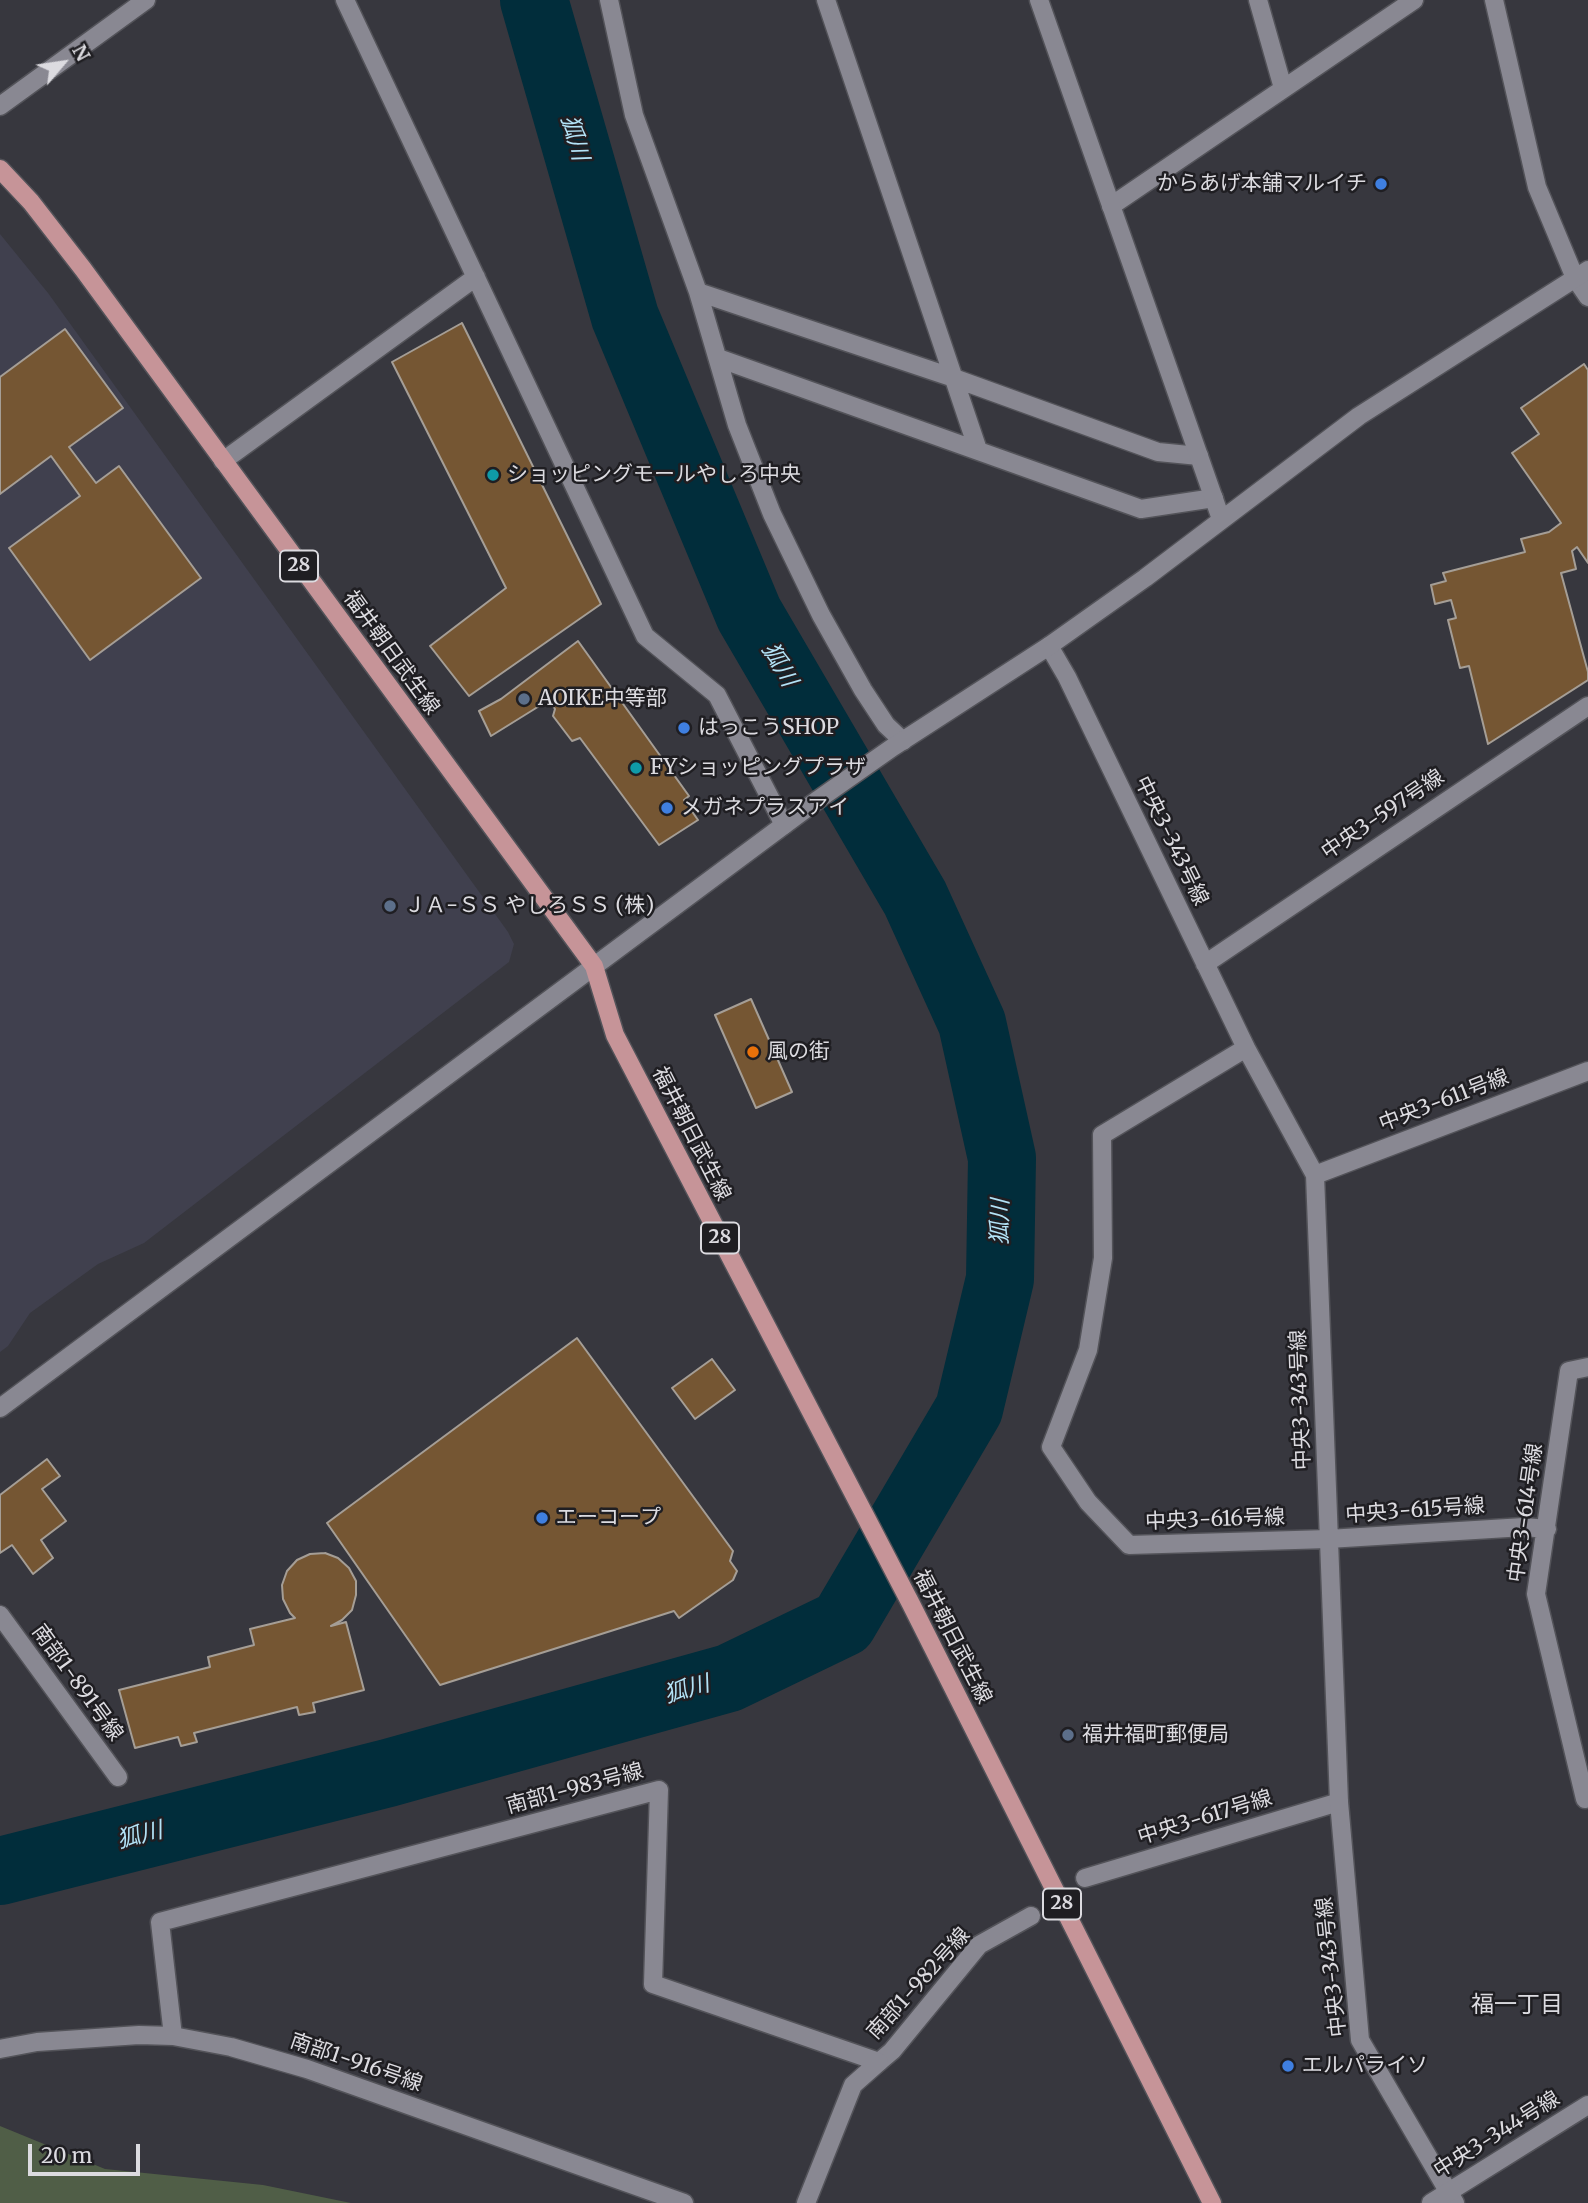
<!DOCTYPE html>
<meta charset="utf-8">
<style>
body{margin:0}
#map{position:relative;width:1588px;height:2203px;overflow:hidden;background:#37373e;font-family:Merriweather,serif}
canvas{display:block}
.north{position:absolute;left:28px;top:28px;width:70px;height:70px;-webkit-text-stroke:5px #1f1e22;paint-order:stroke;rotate:61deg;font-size:19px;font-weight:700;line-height:28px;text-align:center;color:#dcdbe0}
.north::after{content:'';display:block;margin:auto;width:24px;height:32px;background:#dcdbe0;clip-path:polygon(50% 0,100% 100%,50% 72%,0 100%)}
.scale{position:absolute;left:28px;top:2144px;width:112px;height:32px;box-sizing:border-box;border:4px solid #dcdbe0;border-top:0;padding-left:9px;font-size:21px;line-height:24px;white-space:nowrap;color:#dcdbe0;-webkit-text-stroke:5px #1f1e22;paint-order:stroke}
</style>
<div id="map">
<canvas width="1588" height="2203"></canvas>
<div class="north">N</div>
<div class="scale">20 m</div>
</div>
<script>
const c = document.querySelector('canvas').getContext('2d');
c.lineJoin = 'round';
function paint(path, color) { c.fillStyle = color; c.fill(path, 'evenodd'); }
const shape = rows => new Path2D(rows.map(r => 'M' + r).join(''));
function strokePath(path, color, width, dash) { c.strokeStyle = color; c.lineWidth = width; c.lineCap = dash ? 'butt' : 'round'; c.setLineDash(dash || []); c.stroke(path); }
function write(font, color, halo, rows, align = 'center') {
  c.font = font + ' Merriweather,"Noto Sans JP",serif'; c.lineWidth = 5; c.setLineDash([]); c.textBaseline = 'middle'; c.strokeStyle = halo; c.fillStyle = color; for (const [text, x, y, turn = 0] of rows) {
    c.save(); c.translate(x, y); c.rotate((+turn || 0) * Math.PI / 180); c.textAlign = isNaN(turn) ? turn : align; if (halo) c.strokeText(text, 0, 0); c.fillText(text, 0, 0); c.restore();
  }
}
paint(shape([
 [0,234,48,293,508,932,514,944,509,962,144,1243,98,1264,30,1313,8,1346,0,1352]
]), '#40404e');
paint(shape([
 [0,2126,105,2169,263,2185,351,2203,0,2203]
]), '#505e47');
strokePath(shape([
 [0,1871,388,1773,729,1678,843,1623,969,1409,1000,1279,1002,1158,972,1023,915,898,749,614,625,317,534,0]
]), '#012d3b', 68);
const building = shape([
 [462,323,601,604,469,696,430,646,506,588,392,362,462,323],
 [65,329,123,408,69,447,96,483,119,466,201,578,90,660,9,548,80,496,51,456,0,494,0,377,65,329],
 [1584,364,1588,370,1588,563,1577,547,1572,551,1576,569,1561,573,1588,672,1588,680,1488,744,1469,666,1460,668,1448,620,1456,618,1451,600,1435,604,1431,585,1446,581,1443,573,1525,552,1521,539,1549,532,1561,523,1512,453,1539,434,1521,408,1584,364],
 [578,641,689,796,684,800,698,820,659,845,580,738,572,741,553,716,555,709,549,700,491,736,479,711,501,699,578,641],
 [751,999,792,1092,756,1108,715,1015,751,999],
 [577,1338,733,1551,730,1561,737,1571,733,1580,679,1618,674,1611,440,1685,327,1523,577,1338],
 [712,1359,735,1390,695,1419,672,1388,712,1359],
 [47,1459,60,1476,42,1489,66,1521,41,1540,53,1558,33,1574,12,1545,0,1553,0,1495,47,1459],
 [325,1553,338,1558,349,1568,356,1581,356,1595,352,1610,342,1620,331,1626,346,1622,364,1690,313,1703,315,1712,299,1715,297,1707,194,1733,197,1742,181,1746,178,1737,135,1748,119,1690,210,1667,208,1657,254,1645,250,1629,295,1618,290,1613,283,1599,282,1585,287,1571,297,1560,310,1554,325,1553]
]);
paint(building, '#755633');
strokePath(building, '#a59e96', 2);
const pedestrian = shape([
 [1085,1878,1339,1802],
 [879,2062,892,2051,979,1945,1031,1916]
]);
const minor = shape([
 [345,0,645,636,717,695,784,825],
 [609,0,634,115,698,292,737,425,772,514,821,615,863,690,886,725,903,741],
 [826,0,978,450],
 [1258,0,1283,88],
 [0,106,146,0],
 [1111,206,1414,0],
 [1575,278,1588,297],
 [698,292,954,378,1158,452,1199,456],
 [718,358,1141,509,1214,498],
 [223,461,476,277],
 [1049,646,1067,677,1246,1048,1315,1175,1339,1802,1360,2040,1455,2203],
 [1205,964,1588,706],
 [1246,1048,1102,1135,1103,1258,1088,1350,1051,1447,1088,1502,1129,1545,1328,1539,1524,1527,1547,1529],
 [1315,1175,1588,1071],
 [1588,1367,1569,1371,1536,1594,1585,1799,1588,1798],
 [0,1615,118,1777],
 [173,2036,160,1922,659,1790,653,1984,879,2062,853,2085,806,2203],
 [0,2049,37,2042,139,2035,173,2036,231,2047,307,2069,684,2203]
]);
const tertiary = shape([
 [1039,0,1221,519],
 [1494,0,1537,187,1575,278],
 [0,1408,819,799,893,747,1049,646,1145,578,1359,416,1588,270],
 [1431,2203,1588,2105]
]);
const primary = shape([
 [0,169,31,202,83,269,594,966,615,1035,911,1604,1212,2203]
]);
strokePath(pedestrian, '#535359', 21);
strokePath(minor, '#535359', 21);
strokePath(tertiary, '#535359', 21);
strokePath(primary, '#535359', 21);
strokePath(pedestrian, '#898892', 18);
strokePath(minor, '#898892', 18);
strokePath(tertiary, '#898892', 18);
strokePath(primary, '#c69498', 18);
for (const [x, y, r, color] of [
 [1381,184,7,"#3f7fe0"],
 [493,475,7,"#0f9aa8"],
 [524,699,7,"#5c6f8a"],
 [684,728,7,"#3f7fe0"],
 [636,768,7,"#0f9aa8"],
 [667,808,7,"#3f7fe0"],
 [390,906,7,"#5c6f8a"],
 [753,1052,7,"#e8710a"],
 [542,1518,7,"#3f7fe0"],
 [1068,1735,7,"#5c6f8a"],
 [1288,2066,7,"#3f7fe0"]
]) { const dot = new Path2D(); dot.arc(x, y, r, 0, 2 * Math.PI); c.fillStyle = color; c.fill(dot); strokePath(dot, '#1f1e22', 2.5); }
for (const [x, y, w] of [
 [299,566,38],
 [720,1238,38],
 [1062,1904,38]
]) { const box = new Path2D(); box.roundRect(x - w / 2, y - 15.5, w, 31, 5); c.fillStyle = '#1f1e22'; c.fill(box); strokePath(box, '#dcdbe0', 2); }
write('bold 19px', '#dcdbe0', null, [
 ["28",299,566],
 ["28",720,1238],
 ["28",1062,1904]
]);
write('21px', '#dcdbe0', '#1f1e22', [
 ["からあげ本舗マルイチ",1367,184,"right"],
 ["ショッピングモールやしろ中央",507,475],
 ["AOIKE中等部",538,699],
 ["はっこうSHOP",698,728],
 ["FYショッピングプラザ",650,768],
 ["メガネプラスアイ",681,808],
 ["ＪＡ-ＳＳ やしろＳＳ (株)",404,906],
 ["風の街",767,1052],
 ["エーコープ",556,1518],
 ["福井福町郵便局",1082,1735],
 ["エルパライソ",1302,2066]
], 'left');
write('21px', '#dcdbe0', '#1f1e22', [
 ["福井朝日武生線",391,653,54],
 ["中央3-597号線",1383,815,-34],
 ["中央3-343号線",1171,841,64],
 ["中央3-611号線",1444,1101,-21],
 ["福井朝日武生線",691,1134,63],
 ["中央3-343号線",1301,1400,-92],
 ["中央3-615号線",1415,1511,-4],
 ["中央3-614号線",1526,1513,-82],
 ["中央3-616号線",1215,1520,-2],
 ["福井朝日武生線",952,1637,63],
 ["南部1-891号線",77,1683,54],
 ["南部1-983号線",575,1789,-15],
 ["中央3-617号線",1205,1818,-17],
 ["中央3-343号線",1332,1967,-96],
 ["南部1-982号線",919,1984,-48],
 ["南部1-916号線",356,2063,19],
 ["中央3-344号線",1497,2135,-32]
]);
write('italic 23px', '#b3e3f7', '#1f1e22', [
 ["狐川",574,138,74],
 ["狐川",779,665,60],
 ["狐川",1001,1222,-89],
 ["狐川",687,1690,-16],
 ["狐川",140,1836,-14]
]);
write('23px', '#dcdbe0', '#1f1e22', [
 ["福一丁目",1517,2005]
]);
</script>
